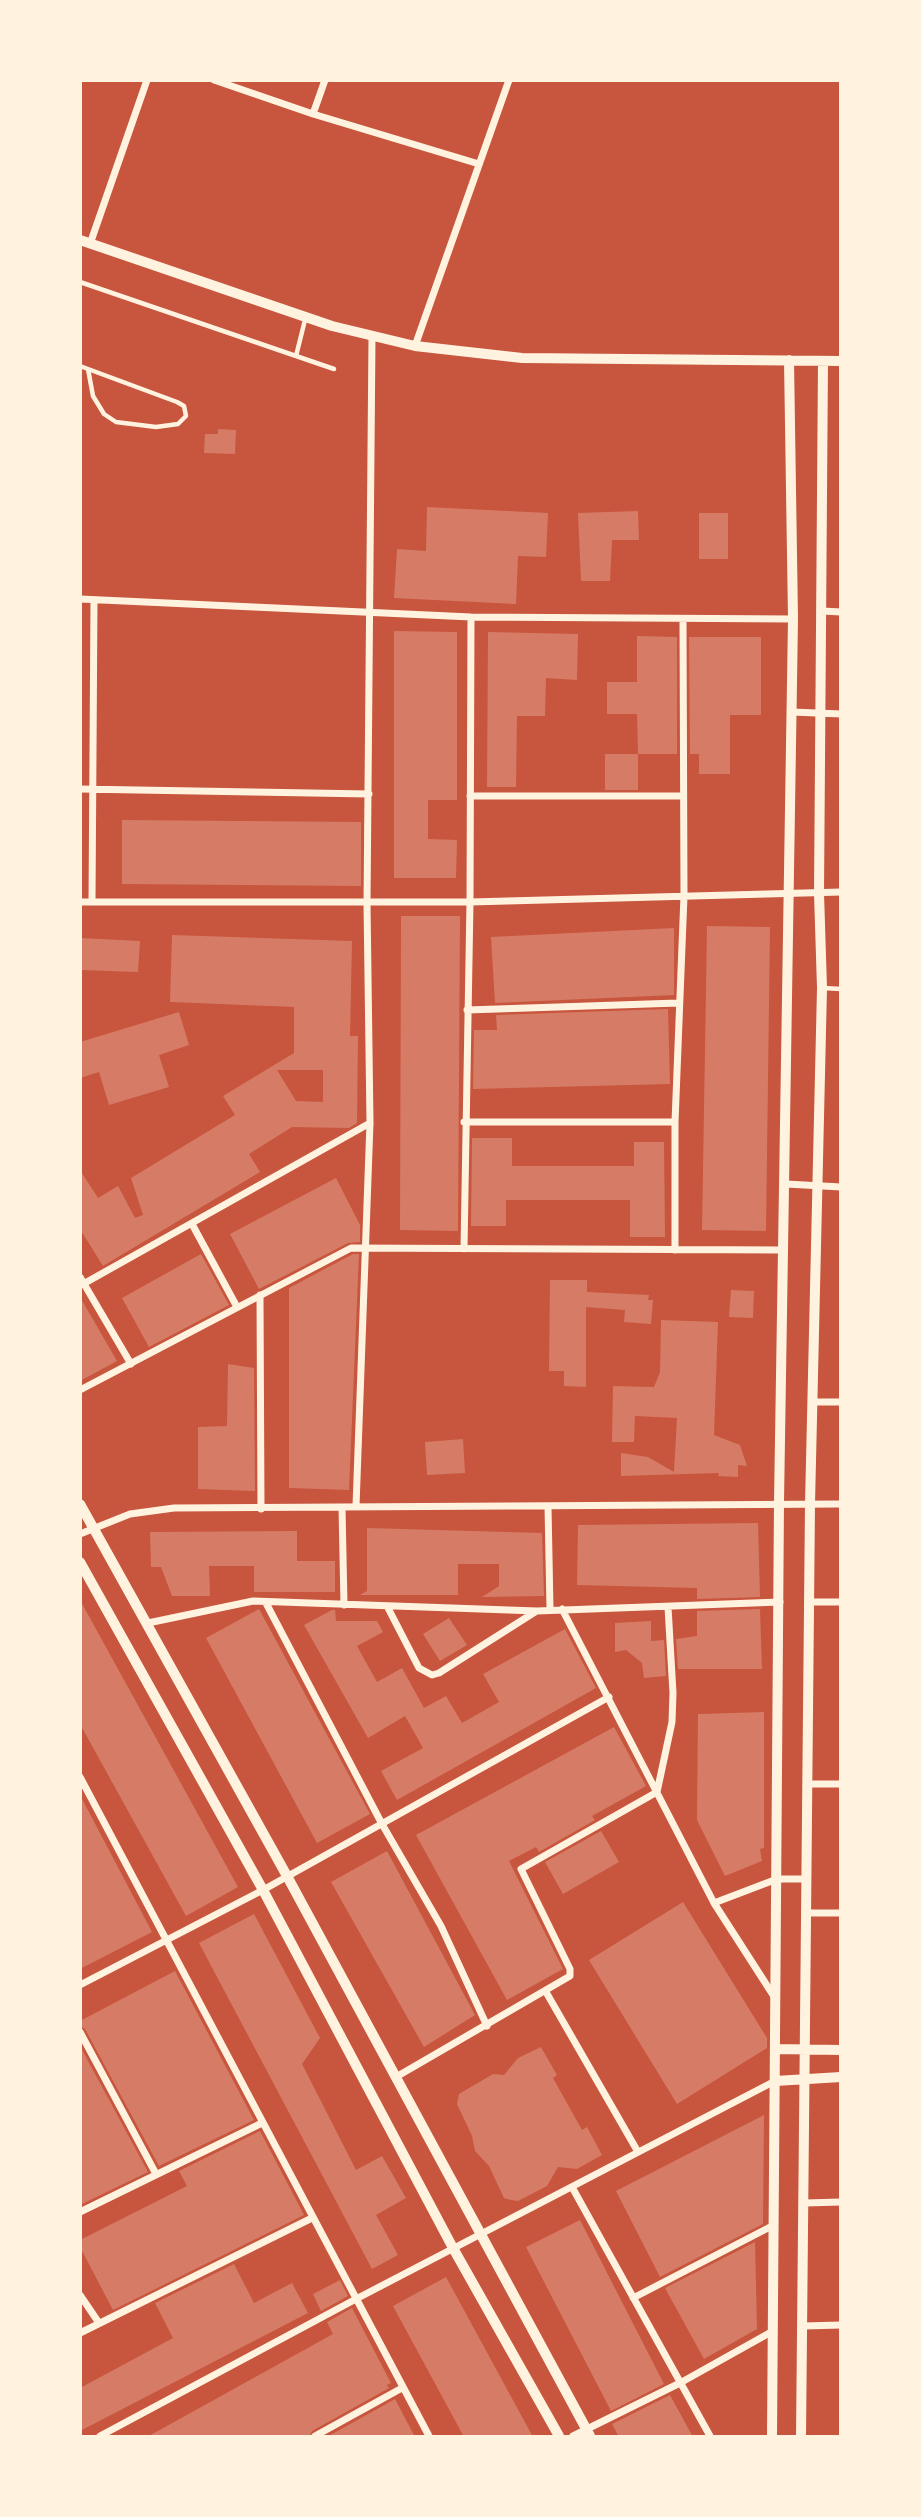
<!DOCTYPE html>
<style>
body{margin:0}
#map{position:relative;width:921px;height:2517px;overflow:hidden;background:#c8553d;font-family:Cabin,sans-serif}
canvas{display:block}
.frame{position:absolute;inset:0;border:82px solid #fff3e0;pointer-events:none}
</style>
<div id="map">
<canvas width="921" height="2517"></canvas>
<div class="frame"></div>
</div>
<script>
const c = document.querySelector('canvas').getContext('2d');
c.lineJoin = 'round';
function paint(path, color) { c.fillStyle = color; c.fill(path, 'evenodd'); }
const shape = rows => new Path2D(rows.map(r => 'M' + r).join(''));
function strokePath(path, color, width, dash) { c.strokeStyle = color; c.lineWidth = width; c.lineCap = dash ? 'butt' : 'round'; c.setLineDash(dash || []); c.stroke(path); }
paint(shape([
 [218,429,236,430,235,454,204,453,205,434,218,434],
 [427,507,548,513,546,557,518,556,516,604,394,598,397,549,426,551],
 [638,511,639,540,612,540,610,581,581,581,578,513],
 [699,513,728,513,728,559,699,559],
 [394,631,457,632,457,800,428,800,428,839,457,840,456,878,394,878],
 [488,632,578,634,577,680,546,678,545,716,517,716,516,787,487,787],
 [637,636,677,637,677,754,638,754,637,714,607,714,607,682,637,682],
 [689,637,761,637,761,715,730,715,730,774,699,774,699,754,690,754],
 [605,754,638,754,638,790,605,790],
 [122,820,361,822,361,886,122,884],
 [401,916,460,916,458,1231,400,1230],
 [707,926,770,927,766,1231,702,1230],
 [674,928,674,995,495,1003,491,937],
 [172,935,352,941,350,1036,358,1036,357,1123,349,1128,292,1127,249,1154,260,1172,103,1266,80,1229,80,1170,98,1198,118,1186,135,1218,143,1215,131,1178,235,1115,223,1096,294,1053,294,1007,170,1002],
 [277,1070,323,1070,323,1102,296,1101],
 [80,938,140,941,138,972,80,970],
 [668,1009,670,1084,473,1089,474,1030,497,1030,496,1015],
 [179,1012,189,1045,159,1055,169,1087,109,1105,99,1072,80,1078,80,1042],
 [472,1138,512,1138,512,1166,634,1166,634,1142,664,1142,665,1237,630,1237,630,1200,506,1200,506,1226,471,1226],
 [336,1178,360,1225,360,1242,348,1243,259,1289,230,1234],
 [201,1254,229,1305,149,1347,122,1298],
 [353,1254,359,1254,349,1490,289,1488,289,1288],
 [550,1280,587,1280,587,1292,649,1295,648,1300,653,1300,651,1324,624,1322,625,1310,586,1307,586,1387,564,1386,564,1371,549,1371],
 [731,1290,754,1291,753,1318,729,1317],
 [80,1297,117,1361,80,1381],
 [661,1320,718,1322,714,1435,740,1445,747,1466,738,1465,738,1477,718,1476,719,1473,621,1476,621,1453,648,1457,674,1472,677,1418,635,1416,634,1442,612,1442,613,1386,654,1387,660,1372],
 [228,1364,254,1368,255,1491,198,1489,198,1427,227,1426],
 [463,1439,465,1473,427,1475,425,1442],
 [758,1523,760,1597,697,1599,697,1588,577,1585,578,1525],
 [367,1528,542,1533,544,1596,482,1597,499,1586,499,1564,458,1564,458,1595,360,1595,367,1591],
 [297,1531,297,1561,335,1561,335,1592,254,1592,254,1566,209,1566,210,1596,172,1596,161,1567,151,1567,150,1532],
 [80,1600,238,1887,186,1916,80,1724],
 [259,1609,370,1814,317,1843,206,1638],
 [760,1609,762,1669,678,1669,676,1639,697,1636,697,1611],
 [332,1610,335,1610,336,1621,377,1621,383,1632,357,1646,377,1682,402,1668,424,1708,446,1696,462,1723,499,1702,483,1674,565,1629,596,1688,397,1800,381,1771,423,1748,405,1716,368,1738,304,1625],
 [449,1618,467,1645,440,1661,423,1634],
 [651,1621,651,1641,664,1640,666,1676,644,1678,642,1663,626,1650,615,1652,615,1623],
 [764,1712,764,1848,760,1849,762,1861,725,1876,697,1820,698,1714],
 [614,1727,646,1786,592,1816,595,1820,539,1852,536,1847,509,1861,563,1969,507,2000,416,1835],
 [80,1795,152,1932,80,1969],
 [601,1831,619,1862,563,1894,545,1862],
 [387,1851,475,2015,424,2047,331,1882],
 [683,1902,767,2038,767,2048,677,2104,589,1960],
 [254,1914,320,2038,302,2064,356,2170,382,2156,406,2198,376,2215,398,2255,372,2269,199,1943],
 [175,1971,254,2120,159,2166,85,2029,80,2026,80,2021],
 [80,2046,148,2172,80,2205],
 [541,2047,557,2075,553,2078,582,2130,587,2127,602,2155,577,2169,558,2167,547,2186,518,2201,511,2200,504,2198,489,2166,475,2151,472,2136,457,2104,459,2094,493,2074,504,2075,518,2058],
 [764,2115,763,2224,660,2277,616,2191],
 [260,2131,304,2215,113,2310,80,2247,80,2240,187,2186,179,2171],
 [580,2220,664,2384,611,2411,526,2247],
 [755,2242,757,2329,704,2359,665,2288],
 [234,2264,254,2303,292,2283,308,2313,80,2431,80,2388,173,2338,155,2303],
 [446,2277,533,2437,464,2437,393,2306],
 [340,2280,348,2296,321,2311,313,2294],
 [352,2308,391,2383,387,2385,389,2388,312,2431,309,2437,147,2437,333,2334,327,2322],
 [670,2395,693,2437,619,2437,612,2424],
 [395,2399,415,2437,327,2437]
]), '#d67c66');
strokePath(shape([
 [80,282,334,369],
 [296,356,305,320],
 [80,366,88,369,177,402,184,406,186,416,178,424,156,427,116,422,104,414,93,396,88,369],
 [823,988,841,989]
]), '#fff3e0', 4.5);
strokePath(shape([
 [214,80,313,114,479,164],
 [313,114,325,80],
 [90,244,147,80],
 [415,346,509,80],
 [80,599,471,617,793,619],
 [822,611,841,612],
 [792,712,841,714],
 [80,789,369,794],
 [470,796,681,796],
 [80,902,470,902,841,892],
 [92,902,94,600],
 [467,1010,678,1003],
 [464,1122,675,1122],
 [786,1184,841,1187],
 [192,1224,237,1307],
 [464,1249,470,902,471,617],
 [675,1250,675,1122,684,896,683,620],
 [80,1277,131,1364],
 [85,1283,370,1123],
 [260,1295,261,1509],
 [80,1390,351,1248,783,1250],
 [813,1402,841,1402],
 [356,1506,370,1123,367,903,372,337],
 [548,1506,550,1609],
 [342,1507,344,1605],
 [80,1534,130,1514,174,1508,841,1504],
 [812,1602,841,1602],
 [266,1603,382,1824,441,1926,487,2026],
 [387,1606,419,1668,432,1675,439,1673,535,1612],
 [562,1609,714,1903,775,1998],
 [148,1623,253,1601,537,1611,780,1602],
 [80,1777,429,2436],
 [810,1784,841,1784],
 [714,1903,777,1879,807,1879],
 [807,1913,841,1913],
 [80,1985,263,1890,609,1697],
 [546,1992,638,2152],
 [80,2032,156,2174],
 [396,2077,570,1976,570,1969,521,1869,657,1792,672,1722,673,1693,668,1607],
 [572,2187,710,2436],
 [805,2203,841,2202],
 [80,2212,262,2123],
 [80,2295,99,2323],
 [633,2298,772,2226],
 [803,2326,841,2325],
 [80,2333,312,2218],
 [100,2436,356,2299,775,2081],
 [315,2436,402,2388],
 [573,2436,680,2383,773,2331]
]), '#fff3e0', 7);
strokePath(shape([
 [80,240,332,326,415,346,522,358,841,361],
 [80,1504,287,1876,590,2436],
 [80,1562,263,1890,453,2248,559,2436],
 [776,2049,841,2050],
 [775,2081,841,2077],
 [772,2436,779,1502,793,619,789,360],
 [801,2436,810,1504,822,988,819,893,823,361]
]), '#fff3e0', 10);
</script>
